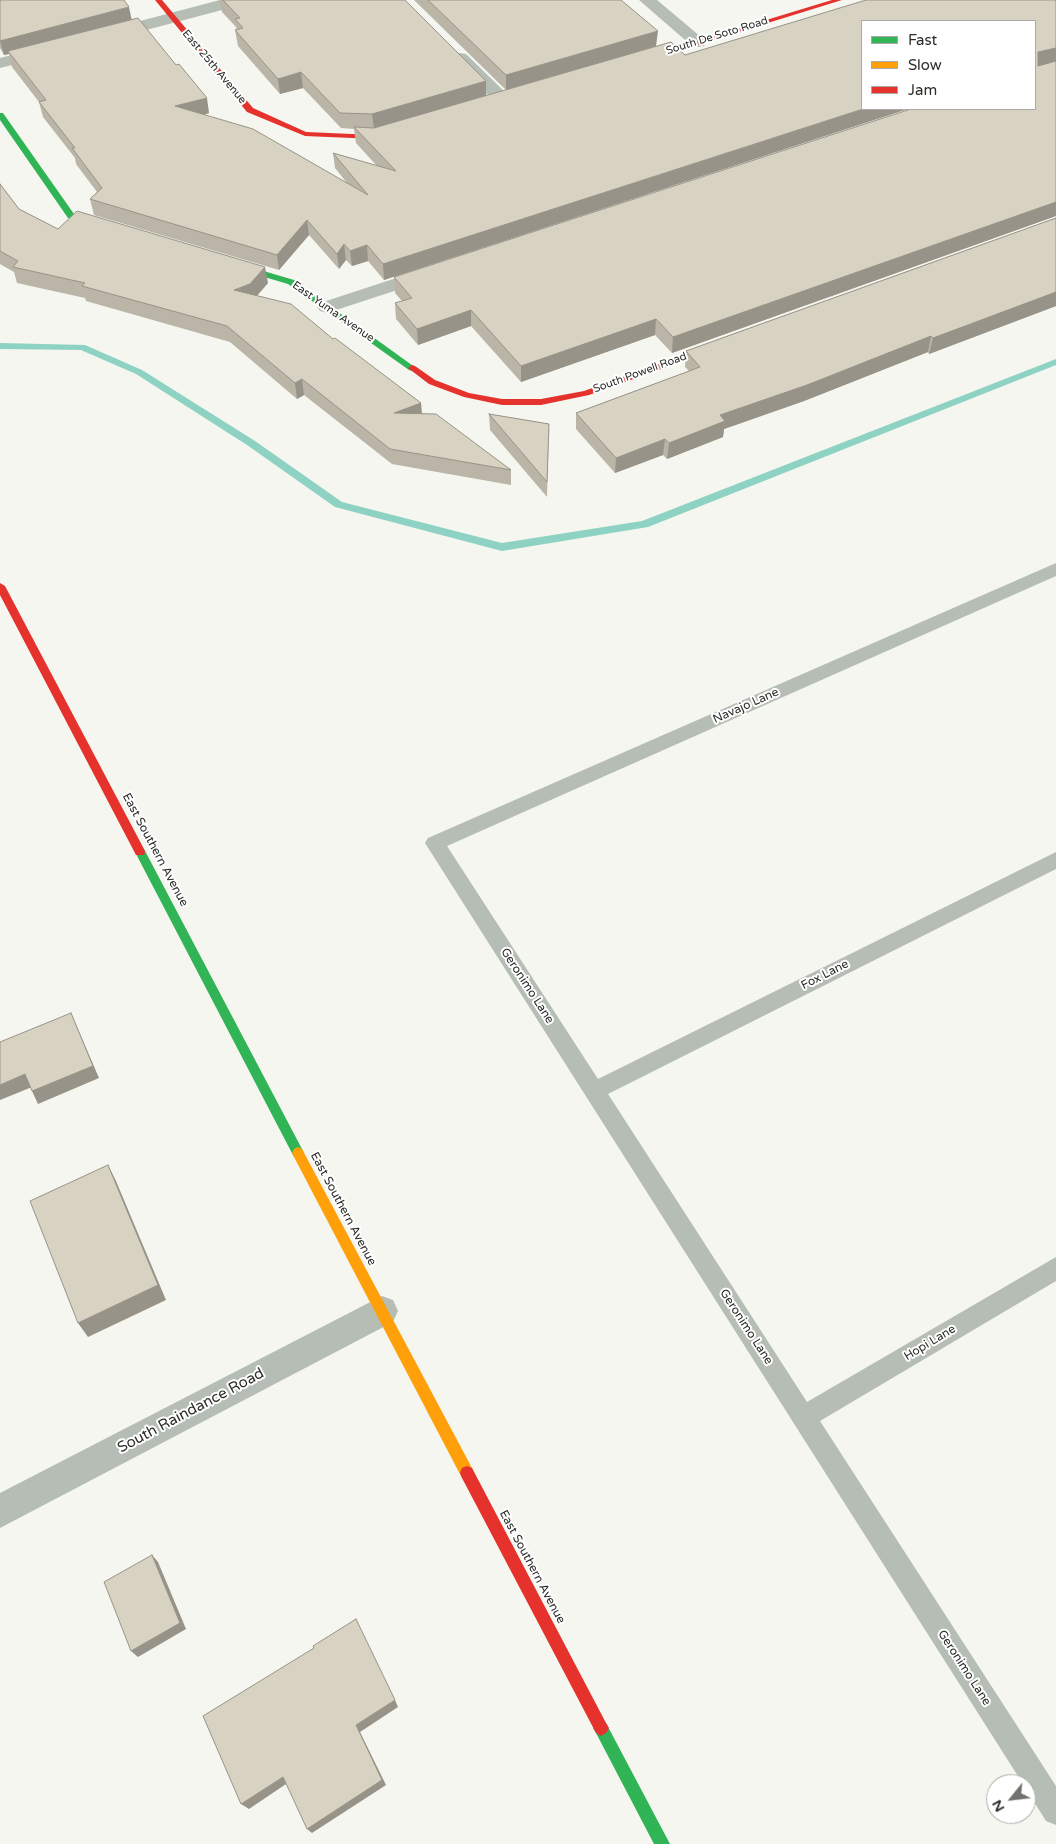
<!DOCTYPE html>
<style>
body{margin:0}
#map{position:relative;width:1056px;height:1844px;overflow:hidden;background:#f5f6ef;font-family:"Varela Round",sans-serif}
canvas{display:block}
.legend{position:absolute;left:861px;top:20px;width:175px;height:90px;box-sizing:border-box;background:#fff;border:1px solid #aaaba9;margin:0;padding:6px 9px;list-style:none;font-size:15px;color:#2b2c27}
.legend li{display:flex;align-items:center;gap:10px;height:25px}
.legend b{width:25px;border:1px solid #aaaba9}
.north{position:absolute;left:986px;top:1774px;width:50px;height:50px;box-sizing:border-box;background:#fff;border:1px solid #aaaba9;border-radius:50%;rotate:241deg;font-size:14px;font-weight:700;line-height:20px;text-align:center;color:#2b2c27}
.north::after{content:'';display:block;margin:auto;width:18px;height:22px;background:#72736d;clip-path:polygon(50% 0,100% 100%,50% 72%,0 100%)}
</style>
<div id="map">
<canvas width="1056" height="1844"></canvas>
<ul class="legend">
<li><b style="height:6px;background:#30b455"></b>Fast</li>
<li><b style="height:6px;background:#ff9f0a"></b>Slow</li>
<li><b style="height:6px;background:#e5322d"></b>Jam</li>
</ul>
<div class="north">N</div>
</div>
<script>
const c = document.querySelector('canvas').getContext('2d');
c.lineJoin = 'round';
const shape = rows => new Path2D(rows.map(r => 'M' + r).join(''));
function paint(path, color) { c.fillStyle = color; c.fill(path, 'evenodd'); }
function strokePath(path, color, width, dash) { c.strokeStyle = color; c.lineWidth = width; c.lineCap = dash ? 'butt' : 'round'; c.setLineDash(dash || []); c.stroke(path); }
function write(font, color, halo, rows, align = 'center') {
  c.font = font + ' "Varela Round",sans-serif'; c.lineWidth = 4; c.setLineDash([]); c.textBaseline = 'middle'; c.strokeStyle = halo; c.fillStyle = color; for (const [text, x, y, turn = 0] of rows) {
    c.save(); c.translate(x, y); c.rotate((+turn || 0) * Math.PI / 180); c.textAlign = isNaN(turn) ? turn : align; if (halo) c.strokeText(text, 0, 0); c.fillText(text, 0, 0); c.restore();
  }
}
paint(shape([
 [0,343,85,345,142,370,255,441,342,502,502,543,642,521,1056,359,1056,365,648,527,502,551,335,507,247,445,136,374,81,350,0,349,0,343]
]), '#8dd2c2');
paint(shape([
 [1056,563,1056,576,447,846,598,1079,1056,852,1056,869,608,1094,807,1402,1056,1257,1056,1281,820,1421,1056,1786,1056,1825,1046,1821,1026,1789,1026,1784,1023,1784,425,843,428,838,1056,563]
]), '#b5bdb5');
paint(shape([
 [220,0,247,0,245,4,108,40,102,39,99,35,102,31,220,0],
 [639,0,657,0,707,42,704,46,698,47,692,46,639,0],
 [47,46,53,47,56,51,53,55,0,68,0,58,47,46],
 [460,53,466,54,509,96,512,100,509,104,503,105,497,104,454,62,451,58,454,54,460,53],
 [430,267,437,269,440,273,437,277,327,313,320,311,317,307,320,303,430,267],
 [382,1296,393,1300,398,1311,393,1322,0,1528,0,1493,382,1296]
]), '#b5bdb5');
paint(shape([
 [0,113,3,113,74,214,110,225,110,229,104,229,68,218,0,120,0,113],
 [227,262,233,262,294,280,416,368,412,371,409,370,288,284,227,266,227,262],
 [140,848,144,849,302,1149,304,1153,302,1157,298,1159,294,1157,135,852,136,849,140,848],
 [601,1720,606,1723,670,1844,654,1844,596,1733,593,1728,596,1723,601,1720]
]), '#30b455');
paint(shape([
 [298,1147,302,1149,472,1468,474,1473,472,1478,467,1480,462,1478,294,1157,292,1153,294,1149,298,1147]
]), '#ff9f0a');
paint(shape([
 [155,0,162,0,253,108,306,132,375,135,392,130,396,132,375,139,305,136,247,112,155,0],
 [832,0,842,0,645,61,638,59,832,0],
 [720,342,723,343,723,347,589,395,541,405,502,405,464,397,429,384,408,368,412,365,415,366,435,380,469,393,502,399,541,399,584,391,720,342],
 [0,583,5,586,144,849,145,852,144,855,136,855,0,595,0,583],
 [467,1466,472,1468,606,1723,609,1728,606,1733,601,1736,596,1733,462,1478,460,1473,462,1468,467,1466]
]), '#e5322d');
paint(shape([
 [0,0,132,19,209,113,204,115,347,183,335,168,333,153,377,166,356,143,354,129,341,128,303,88,280,94,238,46,235,30,237,30,236,27,222,12,220,0,405,0,486,96,506,90,414,0,621,0,656,46,685,55,1056,0,1056,216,672,353,655,335,521,382,471,326,418,345,396,319,395,303,402,301,395,293,394,277,1035,109,1035,21,384,280,368,261,352,266,346,260,339,269,309,235,279,270,94,215,90,199,97,192,76,164,75,158,43,117,39,102,12,67,9,54,4,55,0,48],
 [0,184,19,209,58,229,268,283,257,296,333,339,421,403,422,413,511,470,511,485,392,464,304,395,297,399,230,342,86,301,85,298,17,283,14,272,0,264],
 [1056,218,1056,306,929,354,928,352,804,401,724,429,723,437,667,459,663,455,615,473,576,429,576,413,689,371,685,367,686,351],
 [489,414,549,424,547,497,490,430]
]), '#bab5a7');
paint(shape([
 [129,7,132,21,8,51,9,54,4,55,0,41],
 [658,31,656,46,506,90,506,75],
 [1056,48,1056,62,1035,68,1038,52],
 [301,72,303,88,280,94,278,79],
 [486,81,486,96,374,129,372,114],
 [207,98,209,113,178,122,175,106],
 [863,109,908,109,384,280,383,264],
 [1056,202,1056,216,672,353,673,337],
 [307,220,309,235,279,270,277,255],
 [344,244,346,260,339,269,337,254],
 [367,245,368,261,352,266,350,251],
 [265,267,268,283,253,300,234,290],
 [1056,292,1056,306,929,354,933,338],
 [471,310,471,326,418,345,417,329],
 [656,319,655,335,521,382,521,366],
 [931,336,928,352,804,401,724,429,723,437,667,459,669,443,720,415],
 [302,379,304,395,297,399,295,383],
 [421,403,422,418,394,413],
 [665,439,663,455,615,473,616,458],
 [71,1013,99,1078,38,1104,32,1091],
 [25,1074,32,1087,0,1100,0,1085],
 [108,1165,116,1181,166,1300,88,1337,78,1323],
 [152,1555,158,1562,186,1629,138,1657,131,1651],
 [395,1700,398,1707,360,1732,386,1785,312,1833,307,1829,356,1725],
 [283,1777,289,1782,249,1809,241,1804]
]), '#979388');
const building = shape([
 [0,0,124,0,129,7,0,41,0,0],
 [223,0,405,0,486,81,372,114,340,113,301,72,278,79,235,30,243,28,235,19,240,18,223,0],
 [428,0,621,0,658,31,506,75,428,0],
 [866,0,1056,0,1056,48,1038,52,1038,66,1056,61,1056,202,673,337,656,319,521,366,471,310,417,329,395,303,412,298,394,277,911,109,1035,109,1035,21,862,21,862,109,863,109,383,264,367,245,350,251,344,244,337,254,307,220,277,255,90,199,102,188,72,148,75,148,39,102,46,100,8,51,138,18,176,65,179,64,207,98,175,106,253,129,368,195,333,153,396,171,354,127,374,128,671,42,685,55,866,0],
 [0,184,19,209,58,229,77,211,265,267,250,284,234,290,291,304,333,339,335,338,421,403,394,413,436,414,511,470,390,449,302,379,295,383,227,326,82,286,85,283,13,267,18,261,0,251,0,184],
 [1056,218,1056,292,933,338,931,336,807,385,720,415,725,421,669,443,665,439,616,458,576,413,700,367,686,351,1056,218],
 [489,414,549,424,547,482,489,414],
 [71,1013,93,1066,32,1091,25,1074,0,1085,0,1042,71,1013],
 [108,1165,158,1285,78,1323,30,1201,108,1165],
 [152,1555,180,1623,131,1651,104,1582,152,1555],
 [356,1619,395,1700,356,1725,382,1780,307,1829,283,1777,241,1804,203,1716,314,1648,313,1646,356,1619]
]);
paint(building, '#d8d2c2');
strokePath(building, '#979388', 1);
write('11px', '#2b2c27', '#fff', [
 ["South De Soto Road",717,36,-17],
 ["East 25th Avenue",214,67,50],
 ["East Yuma Avenue",333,312,35],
 ["South Powell Road",640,373,-20]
]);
write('12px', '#2b2c27', '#fff', [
 ["Navajo Lane",746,706,-24],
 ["East Southern Avenue",155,850,62],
 ["Fox Lane",825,975,-27],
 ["Geronimo Lane",527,986,57],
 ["East Southern Avenue",343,1209,62],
 ["Geronimo Lane",746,1327,57],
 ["Hopi Lane",930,1343,-31],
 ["East Southern Avenue",532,1567,62],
 ["Geronimo Lane",964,1668,57]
]);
write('15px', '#2b2c27', '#fff', [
 ["South Raindance Road",191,1411,-28]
]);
</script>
